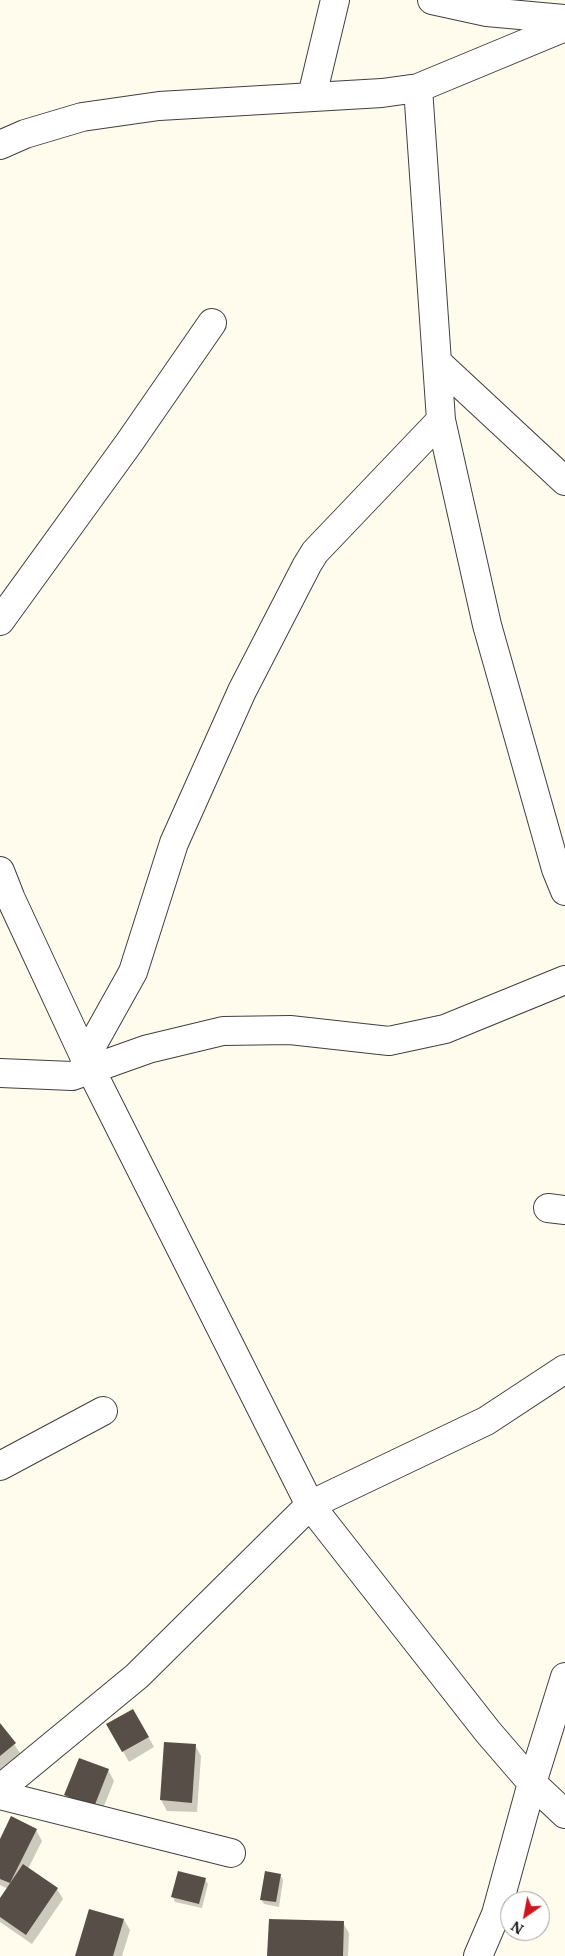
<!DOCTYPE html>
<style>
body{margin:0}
#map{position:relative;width:565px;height:1956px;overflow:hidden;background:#fffced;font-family:Merriweather,serif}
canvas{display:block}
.north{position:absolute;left:500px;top:1891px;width:50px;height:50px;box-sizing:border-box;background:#fff;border:1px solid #9e9e9e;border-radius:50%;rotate:213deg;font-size:14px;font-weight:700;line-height:20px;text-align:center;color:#0d0d0d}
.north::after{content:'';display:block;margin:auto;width:18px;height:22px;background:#cc161c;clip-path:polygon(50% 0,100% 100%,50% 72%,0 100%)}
</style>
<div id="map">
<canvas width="565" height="1956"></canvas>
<div class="north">N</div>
</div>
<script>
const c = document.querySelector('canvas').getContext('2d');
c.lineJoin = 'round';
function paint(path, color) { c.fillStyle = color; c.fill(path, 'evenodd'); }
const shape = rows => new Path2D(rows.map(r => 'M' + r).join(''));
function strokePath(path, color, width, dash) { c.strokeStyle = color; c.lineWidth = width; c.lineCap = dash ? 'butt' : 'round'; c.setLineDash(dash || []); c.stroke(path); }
paint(shape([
 [133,1710,154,1747,129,1762,108,1724],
 [0,1725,21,1754,0,1771],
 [165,1743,195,1745,201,1756,197,1812,167,1811,161,1800],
 [108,1770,114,1781,100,1816,72,1806,66,1795],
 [36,1830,42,1841,28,1869,57,1889,63,1899,32,1944,0,1922,0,1900,8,1889,0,1885,0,1841],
 [280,1875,283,1880,279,1907,264,1904,261,1899],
 [205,1879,208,1884,202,1908,175,1902,173,1897],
 [124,1920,130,1930,122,1956,76,1956],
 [343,1923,349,1933,348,1956,268,1956]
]), '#0003');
paint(shape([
 [133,1709,149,1737,122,1752,106,1724],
 [0,1723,16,1743,0,1756],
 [164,1742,196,1744,192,1803,160,1800],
 [79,1758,109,1769,94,1807,64,1795],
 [11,1816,37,1829,10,1883,0,1879,0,1839],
 [23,1864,58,1888,26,1935,0,1917,0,1898],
 [178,1871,206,1878,199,1904,171,1897],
 [265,1871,281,1874,276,1902,260,1900],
 [89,1909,124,1919,113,1956,75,1956],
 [269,1919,344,1921,343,1956,267,1956]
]), '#574e48');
const minor = shape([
 [432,0,487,12,565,19],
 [418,88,441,420,487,625,556,869,565,891],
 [312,96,335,0],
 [0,145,25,134,82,117,159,106,382,93,418,88,565,27],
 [437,362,565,481],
 [0,621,129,443,212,323],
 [0,871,11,899,85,1058,310,1505,488,1732,532,1783,565,1814],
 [85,1058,133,972,174,843,242,691,307,565,315,552,441,420],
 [0,1073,72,1076,148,1049,223,1031,290,1030,389,1041,445,1029,565,980],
 [548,1208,565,1210],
 [0,1466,103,1411],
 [0,1789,137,1676,310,1505,486,1421,565,1369],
 [0,1795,231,1853],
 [478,1956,496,1914,532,1783,565,1677]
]);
strokePath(minor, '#404040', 30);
strokePath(minor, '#fff', 28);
</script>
